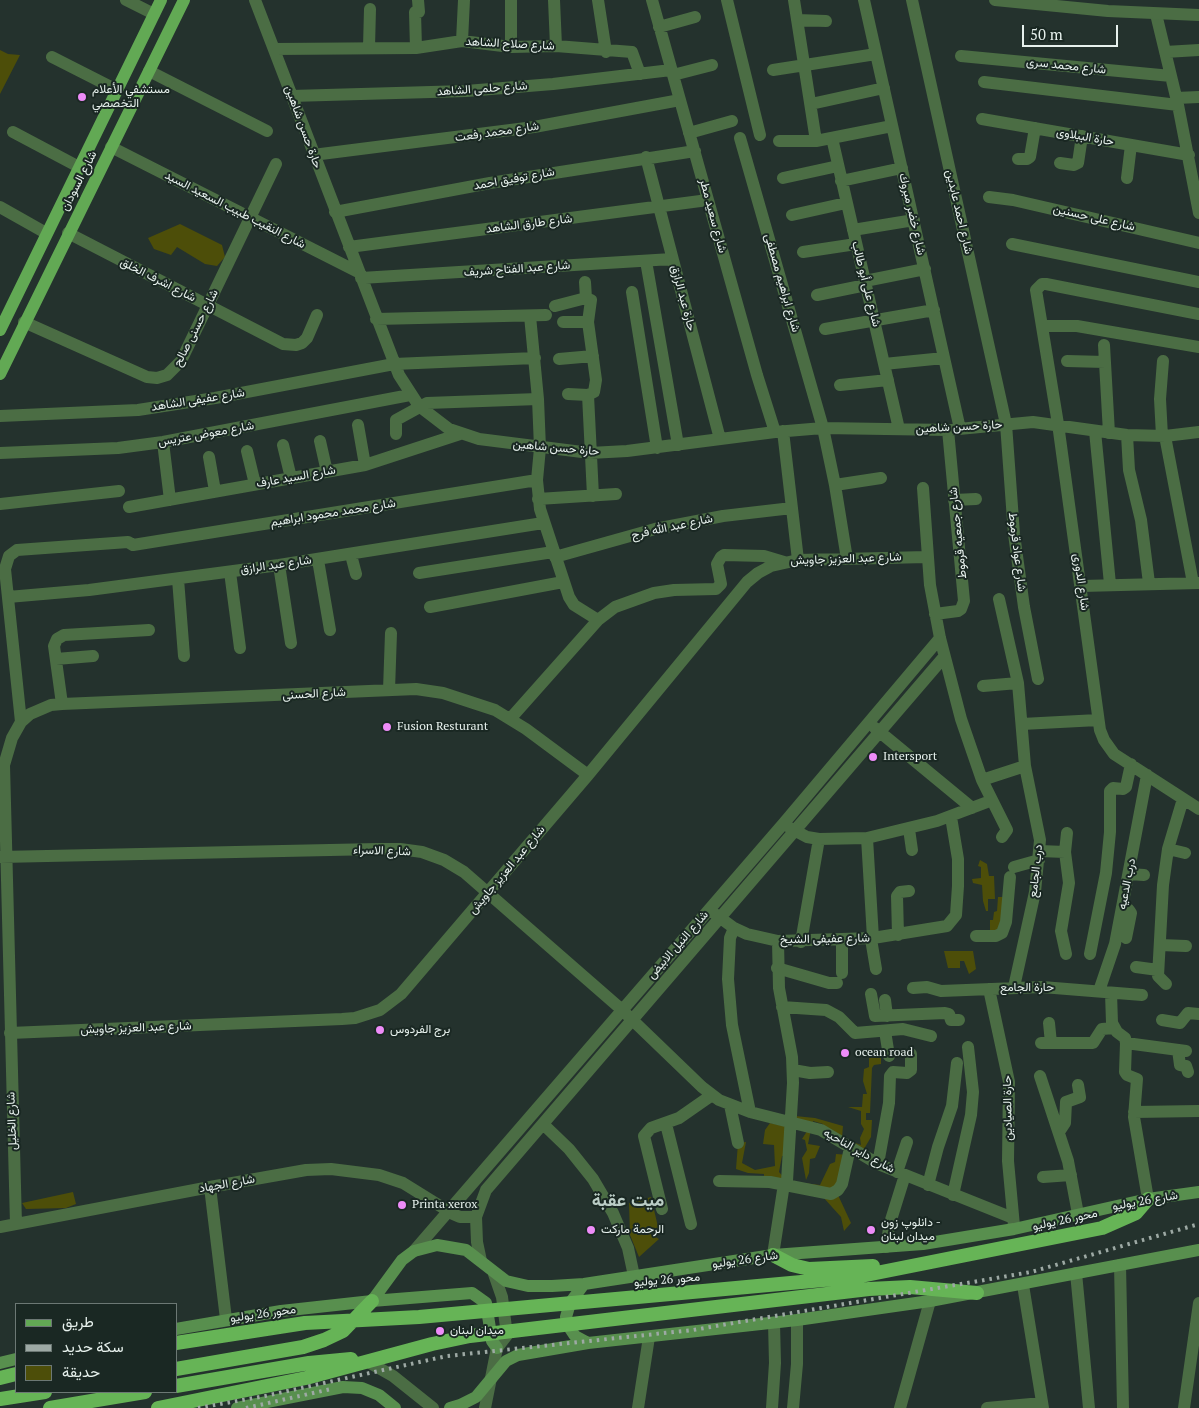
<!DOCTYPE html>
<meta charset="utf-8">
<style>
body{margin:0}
#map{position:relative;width:1199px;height:1408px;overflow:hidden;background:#24322d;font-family:"PT Serif",Vazirmatn,serif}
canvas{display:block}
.legend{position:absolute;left:15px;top:1303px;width:162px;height:90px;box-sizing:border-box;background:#1a2823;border:1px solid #6c7874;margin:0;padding:6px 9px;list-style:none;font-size:15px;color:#e7f1ed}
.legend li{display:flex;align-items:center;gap:10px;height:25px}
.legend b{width:25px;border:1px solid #6c7874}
.scale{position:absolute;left:1022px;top:25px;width:96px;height:22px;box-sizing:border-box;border:2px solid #e7f1ed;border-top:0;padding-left:6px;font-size:15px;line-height:18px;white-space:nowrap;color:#e7f1ed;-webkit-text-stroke:4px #1a2823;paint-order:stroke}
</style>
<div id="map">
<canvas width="1199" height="1408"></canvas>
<ul class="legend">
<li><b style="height:6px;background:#62a954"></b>طريق</li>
<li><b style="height:6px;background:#9da9a4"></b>سكة حديد</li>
<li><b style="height:14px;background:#4d4e09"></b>حديقة</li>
</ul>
<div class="scale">50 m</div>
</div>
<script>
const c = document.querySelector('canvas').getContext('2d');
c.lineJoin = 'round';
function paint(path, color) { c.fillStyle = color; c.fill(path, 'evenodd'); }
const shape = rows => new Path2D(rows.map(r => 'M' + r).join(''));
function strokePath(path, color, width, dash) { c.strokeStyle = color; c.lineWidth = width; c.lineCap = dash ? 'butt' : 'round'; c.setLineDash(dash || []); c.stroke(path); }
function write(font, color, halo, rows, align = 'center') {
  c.font = font + ' "PT Serif",Vazirmatn,serif'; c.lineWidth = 4; c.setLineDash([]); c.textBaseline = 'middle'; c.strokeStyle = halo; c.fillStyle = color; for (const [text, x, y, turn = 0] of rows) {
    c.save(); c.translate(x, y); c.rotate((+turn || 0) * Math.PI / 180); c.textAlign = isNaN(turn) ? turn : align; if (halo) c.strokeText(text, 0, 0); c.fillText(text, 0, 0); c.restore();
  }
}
paint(shape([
 [0,50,8,54,20,55,0,94],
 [180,224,222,245,225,257,217,266,205,264,177,247,171,255,154,249,148,238],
 [980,860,987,864,989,876,994,876,995,899,988,899,988,911,986,911,983,901,982,885,973,883,972,879,981,878,981,867,978,866],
 [998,897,1003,897,1004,925,990,934,990,920,993,920,994,912,997,911],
 [944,951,973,951,976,969,969,974,964,961,960,961,960,968,948,968],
 [869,1058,881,1058,881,1064,874,1065,872,1068,870,1113,866,1113,866,1120,872,1120,871,1137,864,1149,858,1151,825,1130,823,1124,813,1121,813,1124,792,1119,793,1107,797,1108,795,1116,815,1118,843,1126,842,1138,861,1145,860,1138,864,1129,861,1124,861,1111,848,1107,862,1107,863,1094,867,1094,863,1081,864,1069,869,1067],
 [770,1123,789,1127,785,1156,782,1156,779,1172,787,1181,820,1185,830,1164,835,1162,836,1154,849,1155,836,1190,764,1179,764,1174,748,1173,736,1169,738,1143,746,1142,742,1163,755,1170,775,1166,774,1145,763,1144,765,1130],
 [809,1128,811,1129,808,1144,820,1146,815,1158,810,1159,809,1173,806,1180,802,1158,807,1150,805,1140,802,1139],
 [73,1192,76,1204,66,1208,26,1209,22,1203],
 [838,1195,851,1223,844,1231,841,1217,823,1197],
 [651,1197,659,1231,647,1232,659,1239,639,1257,630,1235,629,1203]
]), '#4d4e09');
strokePath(shape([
 [126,0,154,14],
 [255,0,399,375,419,406,449,429,479,439,590,453,627,451,775,432,823,428,948,430,1033,422,1127,435,1165,436,1199,432],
 [511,0,511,47],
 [554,0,556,46],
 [598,0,606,52],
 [652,0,757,375,775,432],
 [727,0,760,135],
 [794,0,816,141],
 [864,0,960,429],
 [912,0,1006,424,1014,534,1024,607,1038,679],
 [1156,14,1178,105,1199,213],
 [797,20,826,21],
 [659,27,695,17],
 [462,41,464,0],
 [369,47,370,9],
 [416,48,415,12,419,12,418,0],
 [274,49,416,48,462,41,511,47,556,46,632,52,640,74],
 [1165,52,1199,50],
 [961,56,1171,76],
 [52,57,117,90],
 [773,70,876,54],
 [149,71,267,131],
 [673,75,712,65],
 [984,82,1178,105],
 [291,96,466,91,553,84,671,70],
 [1176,98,1199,97],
 [811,104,884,88],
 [982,119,1189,155],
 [13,132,79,167],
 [689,133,732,121],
 [740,138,823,428,835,485,847,559],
 [832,138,899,429],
 [779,141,816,141,892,126],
 [111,147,358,272],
 [313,155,534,127,680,100],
 [646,157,720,439],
 [1018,159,1027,159,1030,157,1035,128],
 [1060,163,1074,165,1078,163,1082,136],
 [783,178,838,166],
 [1127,178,1131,145],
 [841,181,902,168],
 [989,197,1013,200,1199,243],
 [0,207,46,233],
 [335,212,490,183,695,151],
 [792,215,846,203],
 [853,230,914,220],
 [68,233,283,344,296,345,302,343,307,338,317,315],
 [1012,244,1199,282],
 [349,247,708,200],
 [803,252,856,244],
 [646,261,678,445],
 [361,278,672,259],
 [865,281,925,269],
 [585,282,586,298,591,300,588,322,596,380,594,392,588,395,593,496],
 [632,292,657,448],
 [817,295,866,285],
 [555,306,586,298],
 [1199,314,1046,284,1042,284,1036,290,1058,424,1100,730,1104,740,1114,754,1199,809],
 [530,316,538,399,540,448,537,480,540,509,569,597,574,605,598,620],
 [376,319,546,315],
 [24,322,147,377,157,378,167,375,181,361,276,164],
 [563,322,588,322],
 [1042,326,1077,326,1199,347],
 [825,329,934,310],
 [1104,345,1109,433],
 [559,359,593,356],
 [1067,361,1105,362],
 [884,364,944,358],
 [840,385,888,380],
 [568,394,588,395],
 [0,416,138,410,215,398,394,364,535,358],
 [358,425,365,465],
 [783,431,798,560],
 [1095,431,1110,584],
 [396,434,396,420,427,403,538,399],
 [1127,435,1129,470,1141,520,1149,583],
 [1162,436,1160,399,1163,361],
 [1165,436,1193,583],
 [320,441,327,472],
 [163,442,170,500],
 [283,445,291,478],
 [247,451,255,484],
 [0,453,118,448,163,442,410,395],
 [209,457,215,491],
 [835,485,881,478],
 [923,488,930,585,940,638,961,719,982,780,1007,830,1002,837],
 [538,499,616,494],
 [954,500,976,499],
 [0,504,119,491],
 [129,507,365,465,460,434],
 [351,555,356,574],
 [555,557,655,529,723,516,792,508],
 [318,560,330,630],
 [279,565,291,643],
 [230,572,240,648],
 [419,573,553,552],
 [178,579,184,656],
 [1082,586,1199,583],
 [8,597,89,590,279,565,543,523],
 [999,599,1018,683,1025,766,1040,840,1035,892,1014,987],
 [430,607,563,582],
 [935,614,958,611,961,609,964,601,948,430],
 [56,659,93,656],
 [983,686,1018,683],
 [389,690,391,633],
 [62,704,54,646,57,639,64,635,149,630],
 [510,719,598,620,615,607,654,593,674,590,716,589,721,584,717,564,721,557,724,555,764,556,784,562],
 [21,722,5,569,9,556,17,550,128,542,133,545,537,480],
 [1022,724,1098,720],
 [875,728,972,808],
 [982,780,1025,766],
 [790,828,807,837,819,839,867,838,937,821,990,801],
 [909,829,912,850],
 [867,838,873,938],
 [1168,849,1185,853],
 [1040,851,1065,852],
 [0,857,377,849,400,849,422,852,444,860,464,872,621,1009,702,1087,719,1100,750,1112,821,1130,878,1164,1013,1218],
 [1014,867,1039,860],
 [1129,874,1144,875],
 [1123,909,1129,910,1131,913,1126,938],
 [715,914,734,928,747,934,778,941,873,938,947,926,956,915,958,886,958,859,951,817],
 [734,928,730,938,728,979,732,1025,750,1112],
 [898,935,897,896,900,892,909,891],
 [976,936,996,936,1002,933,1006,922,1010,877],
 [871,939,876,969],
 [842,940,842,973],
 [801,942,819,839],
 [1160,945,1186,946],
 [1066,954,1061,931,1069,883,1065,852,1067,833],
 [1090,954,1106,873,1110,832,1110,791,1113,788,1123,789,1126,787,1131,764],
 [1136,967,1158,970],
 [777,968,829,983,837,983],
 [1166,984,1158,976,1163,885,1168,849,1183,799],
 [913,988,927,987,941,991,1042,987,1142,995],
 [989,989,1009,1082,1008,1161,1014,1226],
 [1099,991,1115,944,1147,775],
 [1111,993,1112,1023,1117,1032,1125,1038,1126,1043,1125,1072,1127,1075,1137,1079,1134,1117,1148,1199],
 [871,994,875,1016,945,1013,949,1014,951,1020,959,1020],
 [885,1000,887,1016],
 [782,1007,826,1010,839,1017,855,1033,903,1029,931,1036],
 [1162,1020,1180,1023,1188,1013,1199,1014],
 [1049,1023,1051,1043],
 [885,1031,889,1056],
 [10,1033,342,1019,355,1018,380,1010,401,994,588,775,747,582,758,573,771,566,798,560,927,557],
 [1041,1043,1093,1043,1102,1029,1114,1028],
 [1126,1043,1186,1051],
 [1178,1050,1180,1065,1186,1066,1188,1072],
 [793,1070,810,1073,828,1072],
 [1040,1076,1068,1161,1078,1214],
 [730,1105,738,1143],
 [1134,1112,1199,1111],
 [543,1124,569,1149,593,1179,613,1213,628,1248,634,1276],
 [666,1124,691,1224],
 [1059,1132,1065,1123,1066,1102,1080,1097,1078,1085],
 [878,1164,889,1103,890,1076,893,1072,907,1073,911,1070,911,1054],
 [897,1172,907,1142],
 [1043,1177,1071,1175],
 [719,1181,770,1182,831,1194,838,1190,842,1184,850,1148],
 [928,1185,938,1147,952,1106,957,1063],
 [210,1187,226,1319],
 [953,1195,971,1115,973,1092,968,1047],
 [662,1209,644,1136,651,1128,679,1118,712,1095],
 [16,1224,4,765,12,738,21,722,30,714,51,705,62,704,416,689,443,693,495,710,526,729,588,775],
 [0,1227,210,1187,306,1170,331,1169,379,1175,403,1183,453,1214,460,1217,476,1217],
 [886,1247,890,1223,905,1175],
 [414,1251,784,823,940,638],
 [773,1255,784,1184,787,1181,793,1083,792,1057,779,988,778,941],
 [481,1261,477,1242,476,1217,486,1190,944,657],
 [1120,1265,1123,1408],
 [1076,1273,1089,1408],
 [1023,1285,1043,1408],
 [638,1408,649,1337],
 [772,1408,775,1363,774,1323],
 [793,1408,797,1364,797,1320],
 [900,1408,930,1301],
 [987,1408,1042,1403],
 [1184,1408,1199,1303]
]), '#4b6d44', 12);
strokePath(shape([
 [995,0,1108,11,1199,15],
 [370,1363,393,1376,433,1408],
 [485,1408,497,1348,507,1335,502,1297,494,1274]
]), '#4b6d44', 12);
strokePath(shape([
 [584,1284,570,1303,566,1317,567,1324,575,1336,588,1343],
 [372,1301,472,1293,486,1303,492,1341,497,1348],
 [176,1329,281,1311,372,1301,402,1260,414,1251,437,1245,466,1250,506,1281,528,1286,552,1286,584,1284,773,1255,923,1244,1014,1229,1148,1199,1199,1192],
 [0,1363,16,1359],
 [237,1408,343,1387,362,1388,379,1395,395,1408],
 [450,1408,460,1405,476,1397,506,1361,518,1355,588,1343,797,1320,930,1301,1199,1250]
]), '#588f4e', 12);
strokePath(shape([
 [0,330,161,0],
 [0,374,184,0]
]), '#62a954', 12);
strokePath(shape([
 [773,1255,792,1265,809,1269,873,1266],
 [176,1343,305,1323,419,1317,856,1277,1102,1228,1136,1213,1148,1199],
 [176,1369,303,1347,324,1340,343,1331,372,1301],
 [0,1378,16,1374],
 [176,1386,309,1363,351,1359],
 [0,1399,45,1392],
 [50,1408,145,1392],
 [158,1408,306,1378,432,1344,470,1336,869,1289,910,1287,977,1293]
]), '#66b456', 14);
strokePath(shape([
 [198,1408,265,1396,447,1356,693,1330,1031,1272,1199,1224],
 [246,1408,331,1389]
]), '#9da9a4', 4, [2.5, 5]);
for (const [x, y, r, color] of [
 [82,97,5,"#ee8cf8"],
 [387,727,5,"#ee8cf8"],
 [873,757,5,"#ee8cf8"],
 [380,1030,5,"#ee8cf8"],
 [845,1053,5,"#ee8cf8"],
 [402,1205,5,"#ee8cf8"],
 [591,1230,5,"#ee8cf8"],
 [871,1230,5,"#ee8cf8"],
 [440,1331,5,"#ee8cf8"]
]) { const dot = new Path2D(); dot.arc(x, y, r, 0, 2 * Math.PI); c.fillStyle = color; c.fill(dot); strokePath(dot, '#1a2823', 2); }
write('12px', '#e7f1ed', '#1a2823', [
 ["شارع صلاح الشاهد",510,44,3],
 ["شارع محمد سرى",1066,66,6],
 ["شارع حلمى الشاهد",482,89,-4],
 ["حارة حسن شاهين",303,127,70],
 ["شارع محمد رفعت",497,132,-8],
 ["حارة الببلاوى",1085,137,10],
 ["شارع توفيق احمد",514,179,-10],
 ["شارع السودان",79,181,-63],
 ["شارع النقيب طبيب السعيد السيد",235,210,27],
 ["شارع احمد عابدين",959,212,77],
 ["شارع خضر مبروك",912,214,77],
 ["شارع سعيد مطر",713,216,75],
 ["شارع على حسنين",1094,218,13],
 ["شارع طارق الشاهد",529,224,-7],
 ["شارع عبد الفتاح شريف",517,269,-4],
 ["شارع اشرف الخلق",158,280,27],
 ["شارع ابراهيم مصطفى",782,283,74],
 ["شارع على أبو طالب",866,284,76],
 ["حارة عبد الرازق",683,298,75],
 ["شارع حسنى صالح",196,328,-63],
 ["شارع عفيفى الشاهد",198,400,-9],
 ["حارة حسن شاهين",959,427,-3],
 ["شارع معوض عتريس",206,434,-10],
 ["حارة حسن شاهين",556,448,5],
 ["شارع السيد عارف",296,477,-10],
 ["شارع محمد محمود ابراهيم",333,513,-9],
 ["شارع عبد الله فرج",672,527,-12],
 ["شارع جمعيه قرموط",958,533,-96],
 ["شارع عواد قرموط",1017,552,83],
 ["شارع عبد العزيز جاويش",846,559,-2],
 ["شارع عبد الرازق",276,565,-8],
 ["شارع الدورى",1081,582,82],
 ["شارع الحسنى",314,694,-3],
 ["شارع الاسراء",382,851,2],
 ["شارع عبد العزيز جاويش",507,870,-50],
 ["درب الجامع",1036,871,-84],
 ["درب الدعيه",1127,884,-79],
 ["شارع عفيفى الشيخ",825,939,-1],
 ["شارع النيل الابيض",678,945,-49],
 ["حارة الجامع",1027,988],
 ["شارع عبد العزيز جاويش",136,1028,-2],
 ["حارة الصيادين",1008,1108,-91],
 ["شارع الخليل",12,1121,-92],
 ["شارع داير الناحيه",859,1151,29],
 ["شارع الجهاد",227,1184,-10],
 ["شارع 26 يوليو",1145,1201,-10],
 ["محور 26 يوليو",1065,1220,-12],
 ["شارع 26 يوليو",745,1260,-8],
 ["محور 26 يوليو",667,1280,-5],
 ["محور 26 يوليو",263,1314,-8]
]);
write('12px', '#e7f1ed', '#1a2823', [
 ["مستشفي الأعلام",92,90],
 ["التخصصي",92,104],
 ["Fusion Resturant",397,727],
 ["Intersport",883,757],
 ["برج الفردوس",390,1030],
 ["ocean road",855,1053],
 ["Printa xerox",412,1205],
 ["دانلوپ زون -",881,1223],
 ["ميدان لبنان",881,1237],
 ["الرحمة ماركت",601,1230],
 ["ميدان لبنان",450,1331]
], 'left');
write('bold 18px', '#bbcdc6', '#1a2823', [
 ["ميت عقبة",628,1201]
]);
</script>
